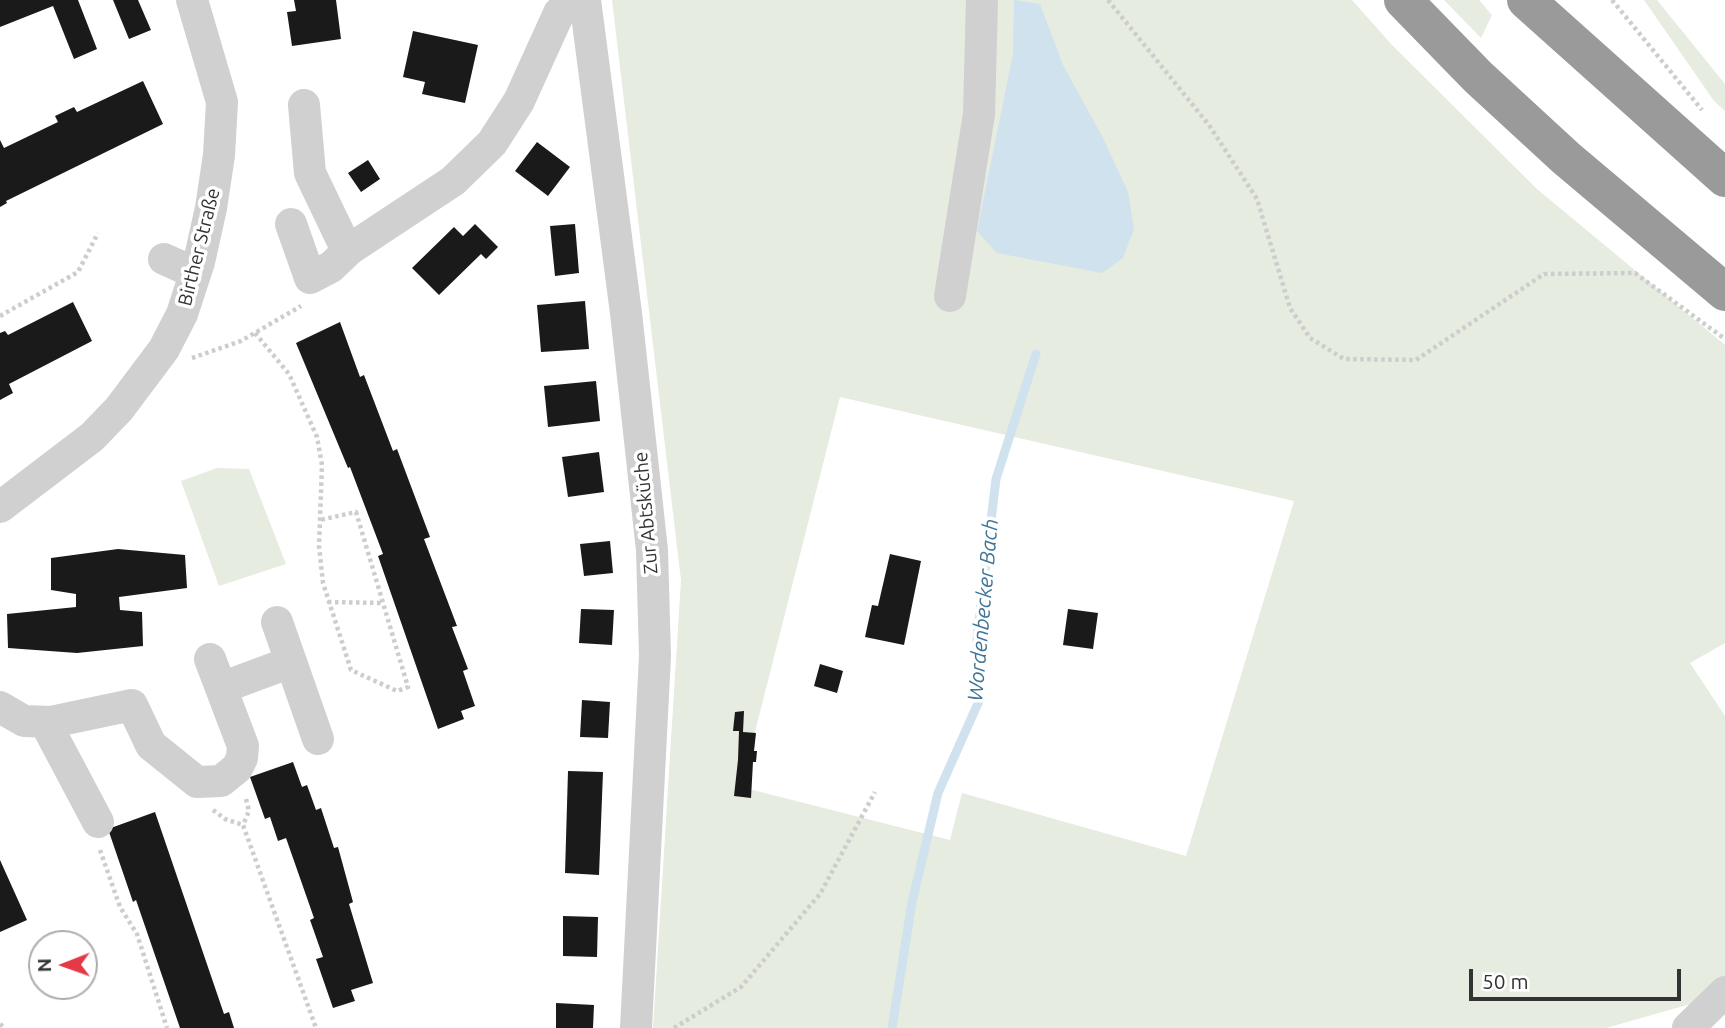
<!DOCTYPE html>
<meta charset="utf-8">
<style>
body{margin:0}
#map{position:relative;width:1725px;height:1028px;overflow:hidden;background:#fff;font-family:Ubuntu,sans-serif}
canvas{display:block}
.north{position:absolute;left:28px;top:930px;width:70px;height:70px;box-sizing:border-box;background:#fff;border:2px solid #adadad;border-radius:50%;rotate:269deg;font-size:19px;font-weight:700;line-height:28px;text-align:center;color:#333}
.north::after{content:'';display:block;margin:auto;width:24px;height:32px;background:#e63946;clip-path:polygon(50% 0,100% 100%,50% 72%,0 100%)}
.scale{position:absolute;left:1469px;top:969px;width:212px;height:32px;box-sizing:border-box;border:4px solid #333;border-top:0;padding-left:9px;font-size:21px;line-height:24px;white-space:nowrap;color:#333;-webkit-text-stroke:5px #fff;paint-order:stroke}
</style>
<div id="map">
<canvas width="1725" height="1028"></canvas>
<div class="north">N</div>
<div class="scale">50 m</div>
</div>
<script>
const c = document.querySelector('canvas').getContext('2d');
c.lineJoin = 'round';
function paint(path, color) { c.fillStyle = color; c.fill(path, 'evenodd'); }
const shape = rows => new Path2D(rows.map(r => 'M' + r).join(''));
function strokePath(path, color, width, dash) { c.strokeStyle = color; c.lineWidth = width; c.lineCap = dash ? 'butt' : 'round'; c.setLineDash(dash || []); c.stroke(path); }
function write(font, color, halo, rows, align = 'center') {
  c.font = font + ' Ubuntu,sans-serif'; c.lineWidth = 7; c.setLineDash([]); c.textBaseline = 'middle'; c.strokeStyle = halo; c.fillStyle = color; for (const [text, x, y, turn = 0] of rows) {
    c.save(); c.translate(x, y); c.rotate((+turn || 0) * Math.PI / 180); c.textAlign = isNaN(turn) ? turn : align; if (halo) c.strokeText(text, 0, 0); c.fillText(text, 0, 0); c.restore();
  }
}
paint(shape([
 [612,0,1352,0,1392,45,1537,189,1725,345,1725,643,1690,663,1725,716,1725,976,1694,1003,1606,1028,653,1028,681,580],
 [840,397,1294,501,1186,856,962,793,950,840,741,787],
 [1444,0,1479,0,1492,15,1481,38],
 [1644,0,1657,0,1725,84,1725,111,1714,101],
 [217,468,249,469,286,564,219,586,181,481]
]), '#e6ecdf');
paint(shape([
 [1014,0,1040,4,1063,65,1102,136,1128,192,1134,229,1123,258,1102,273,997,253,977,231,1013,54]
]), '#cfe2ee');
strokePath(shape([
 [892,1028,912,902,938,793,979,701,977,638,996,479,1036,354]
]), '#cfe2ee', 9);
paint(shape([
 [0,0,78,0,97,49,74,59,53,6,0,27],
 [113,0,138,0,151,30,129,39],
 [294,0,336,0,341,39,292,46,287,12,296,11],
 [413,31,478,45,465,103,422,94,425,82,403,77],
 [143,81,163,124,6,201,7,203,0,207,0,140,4,148,58,122,55,116,74,107,77,112],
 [537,142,570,167,548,196,515,171],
 [368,160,380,179,361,192,348,173],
 [475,224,498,247,486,259,481,254,439,295,412,268,454,227,463,236],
 [575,224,579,273,555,276,550,226],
 [585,301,589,349,541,352,537,305],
 [73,302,92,341,9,384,13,393,0,400,0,333,5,331,8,335],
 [340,322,360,377,364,375,393,451,397,449,430,537,424,539,457,626,452,627,468,669,463,671,475,706,461,711,464,719,438,729,378,556,383,554,350,467,348,468,296,343],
 [596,381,600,421,548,427,544,386],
 [599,452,604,492,568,497,562,457],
 [610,541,613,573,584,576,580,544],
 [118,549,185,555,187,588,119,597,120,610,142,612,143,646,77,653,8,648,7,614,76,607,76,594,51,590,51,558],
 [890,554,921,561,904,645,865,637,872,605,878,606],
 [581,609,614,610,612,645,579,643],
 [1068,609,1098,613,1093,649,1063,645],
 [820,664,843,671,837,693,814,686],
 [582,700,610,702,608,738,580,737],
 [744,711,743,732,756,733,754,751,757,751,756,762,753,762,751,798,734,796,738,760,739,731,733,731,735,712],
 [293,762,302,787,307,785,316,810,321,808,334,848,338,847,353,902,349,904,373,983,351,990,355,1001,333,1008,316,959,323,957,310,920,314,918,286,838,278,841,270,817,265,819,250,777],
 [568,771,603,772,599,875,565,873],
 [155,812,224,1014,229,1012,234,1028,180,1028,136,900,133,902,108,829],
 [0,860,27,920,0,932],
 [563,916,598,917,597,957,563,956],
 [556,1003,594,1005,593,1028,556,1028]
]), '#1a1a1a');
strokePath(shape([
 [1108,0,1209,125,1257,199,1290,308,1310,338,1344,359,1416,360,1544,274,1635,273,1725,339],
 [1612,0,1702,110],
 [0,316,78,272,98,233],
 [255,333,289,374,317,437,322,465,319,546,323,583,351,670,397,691,408,687,356,512,320,520],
 [192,358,241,341,301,306],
 [328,602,383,603],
 [246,799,249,811,243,825,316,1028],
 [213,810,225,819,243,825],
 [100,850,120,907,137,934,167,1028],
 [0,1024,5,1028],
 [674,1028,741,987,820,894,875,792]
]), '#cdcdcd', 4.5, [3.5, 3.5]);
strokePath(shape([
 [585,0,626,313,652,550,655,656,636,1028],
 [304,105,310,173,343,242,350,249,453,181,492,143,519,101,559,13,573,0],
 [291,224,310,278,331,267,350,249],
 [164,259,195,273],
 [950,296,979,114,982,0],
 [0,507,92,437,119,409,164,349,182,314,199,262,211,208,219,155,222,102,192,0],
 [277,622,318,739],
 [221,688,291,662],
 [0,707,24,721,51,722,132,705,151,745,197,782,221,781,237,768,242,758,243,746,210,659],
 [45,722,98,822],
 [1688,1028,1725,992]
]), '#d0d0d0', 32);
strokePath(shape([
 [1403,0,1478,77,1566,158,1725,292],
 [1526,0,1725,178]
]), '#9a9a9a', 38);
write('19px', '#333', '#fff', [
 ["Birther Straße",199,247,-76],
 ["Zur Abtsküche",646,513,-95]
]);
write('italic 21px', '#3f7597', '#fff', [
 ["Wordenbecker Bach",983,610,-85]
]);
</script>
